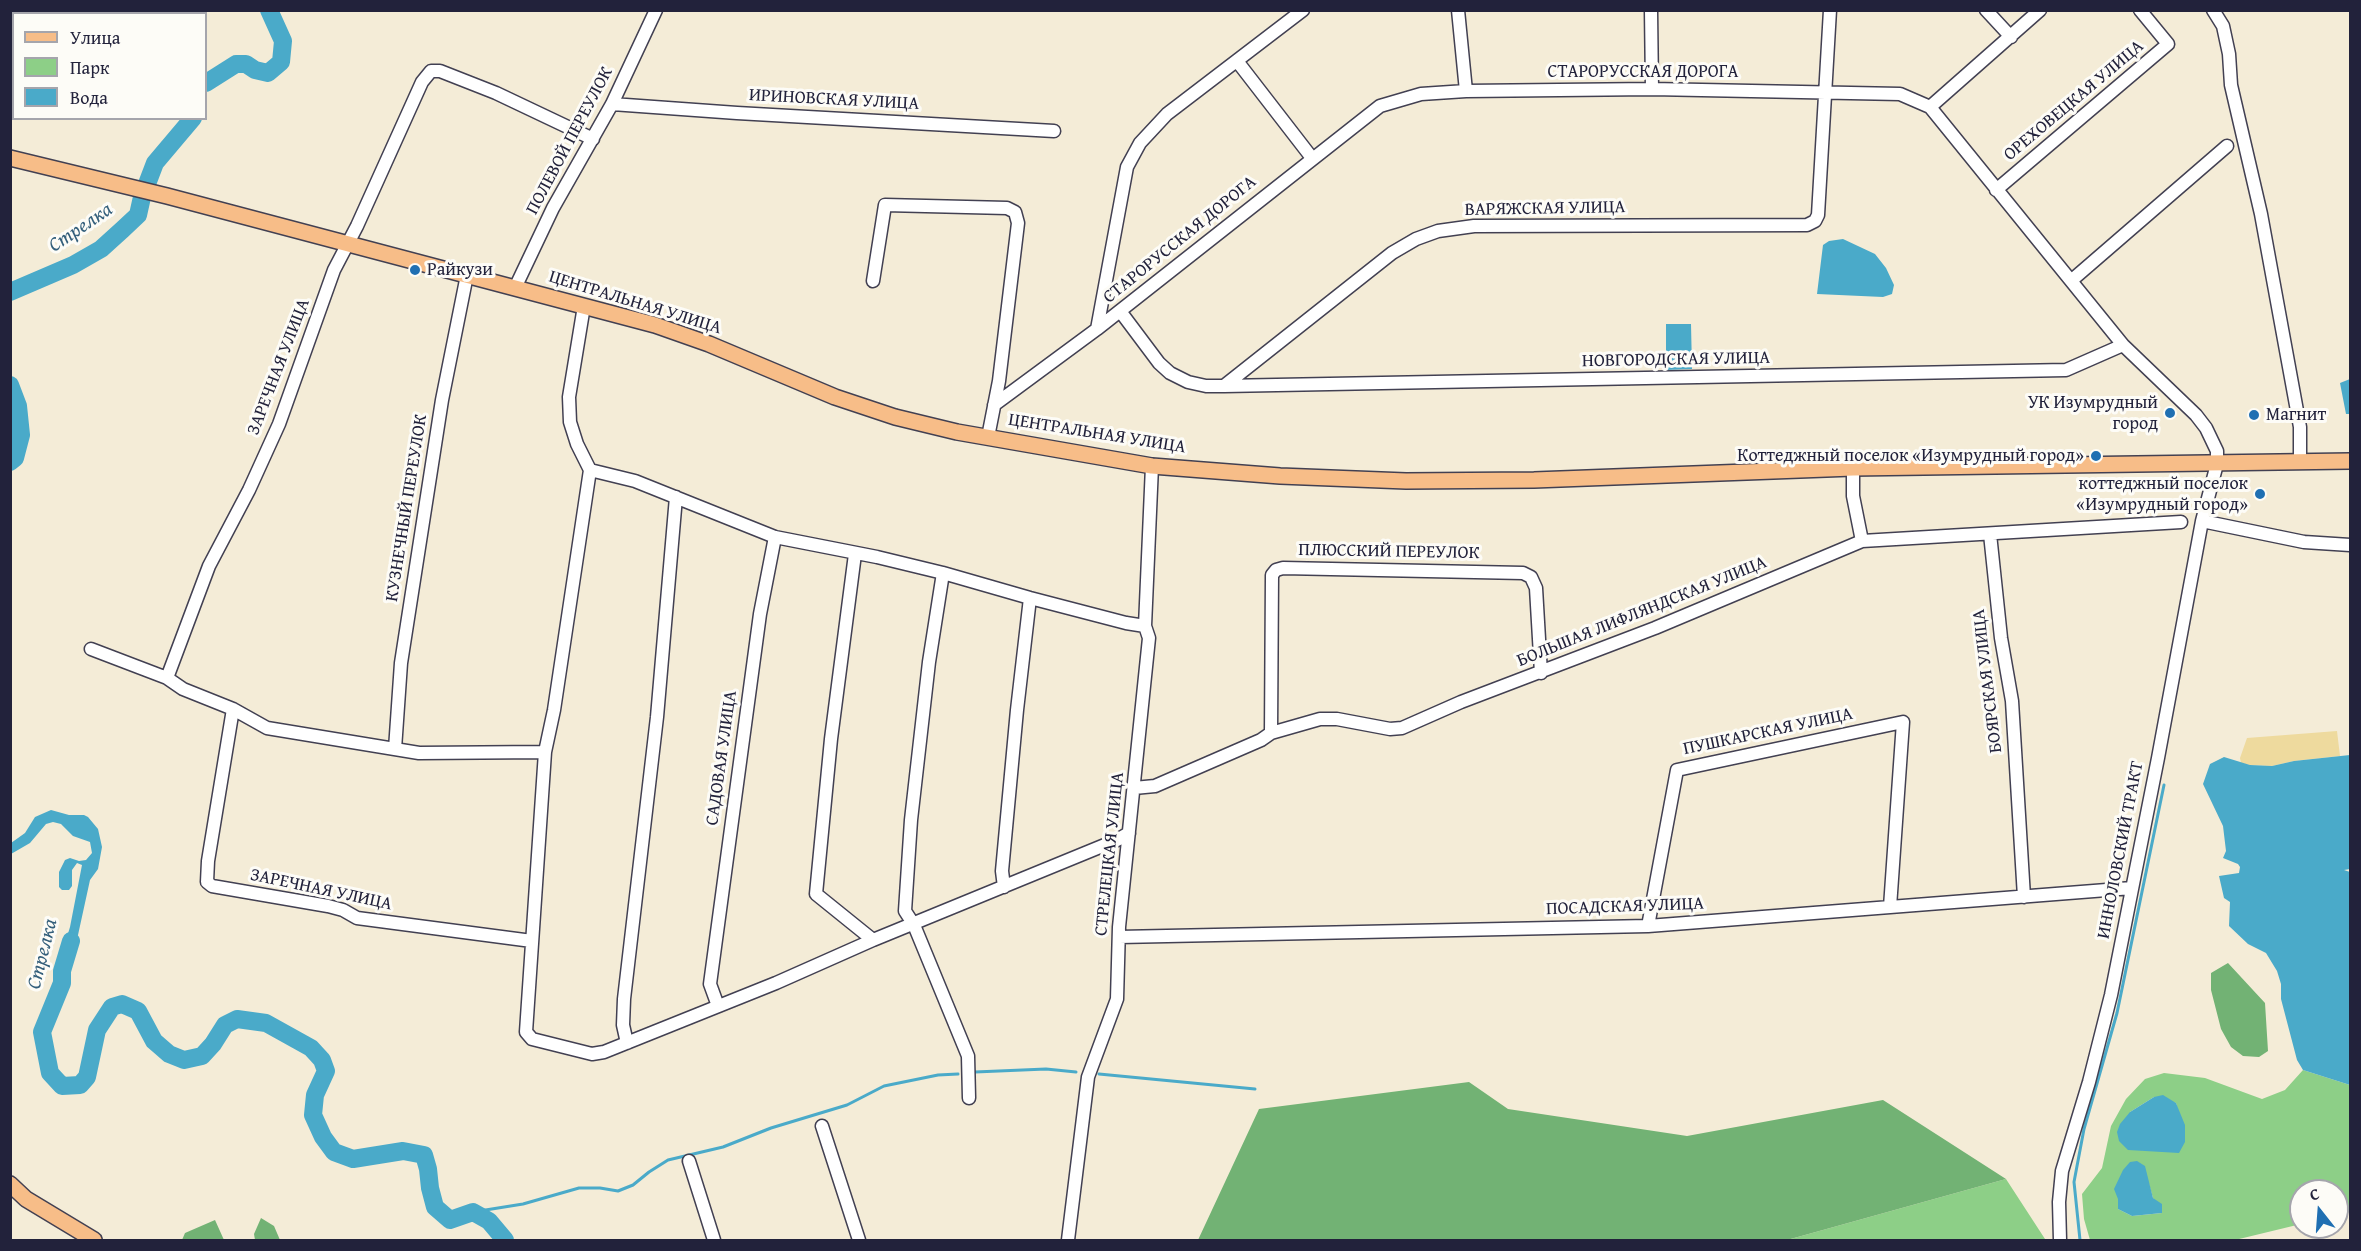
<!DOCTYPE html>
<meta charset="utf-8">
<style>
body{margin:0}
#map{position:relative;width:2361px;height:1251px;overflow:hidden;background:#f4ecd7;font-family:"Gentium Book Plus",serif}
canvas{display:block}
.frame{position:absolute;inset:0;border:12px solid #22223b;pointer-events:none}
.legend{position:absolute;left:12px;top:12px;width:195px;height:108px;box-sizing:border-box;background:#fdfcf7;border:2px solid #a5a5ac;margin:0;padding:8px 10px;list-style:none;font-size:18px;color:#22223b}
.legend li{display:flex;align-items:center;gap:12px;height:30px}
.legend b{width:30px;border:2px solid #a5a5ac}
.north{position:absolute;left:2289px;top:1179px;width:60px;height:60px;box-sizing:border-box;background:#fdfcf7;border:2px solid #a5a5ac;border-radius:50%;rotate:343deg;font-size:16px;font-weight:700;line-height:24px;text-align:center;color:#22223b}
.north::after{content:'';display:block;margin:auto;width:21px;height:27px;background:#1f6fb2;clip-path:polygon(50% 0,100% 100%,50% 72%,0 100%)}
</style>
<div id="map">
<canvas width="2361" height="1251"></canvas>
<div class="frame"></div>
<ul class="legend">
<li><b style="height:8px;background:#f7bd88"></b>Улица</li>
<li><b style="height:16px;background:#8dcf87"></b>Парк</li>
<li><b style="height:16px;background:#4aaac9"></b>Вода</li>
</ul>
<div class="north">С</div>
</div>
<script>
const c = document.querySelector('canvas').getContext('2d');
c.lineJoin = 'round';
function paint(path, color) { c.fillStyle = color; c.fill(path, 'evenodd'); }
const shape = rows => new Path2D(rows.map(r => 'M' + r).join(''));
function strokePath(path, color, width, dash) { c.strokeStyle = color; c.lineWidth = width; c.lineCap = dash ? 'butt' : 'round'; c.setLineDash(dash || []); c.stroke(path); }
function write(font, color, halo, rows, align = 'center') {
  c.font = font + ' "Gentium Book Plus",serif'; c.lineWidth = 6; c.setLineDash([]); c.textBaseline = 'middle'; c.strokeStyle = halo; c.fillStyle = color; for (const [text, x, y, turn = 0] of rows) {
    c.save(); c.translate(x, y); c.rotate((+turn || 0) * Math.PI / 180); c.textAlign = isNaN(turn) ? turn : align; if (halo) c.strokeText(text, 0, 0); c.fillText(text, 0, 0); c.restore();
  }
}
paint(shape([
 [2303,1070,2350,1085,2350,1212,2337,1215,2337,1191,2301,1191,2301,1224,2235,1240,2090,1240,2084,1219,2082,1194,2102,1168,2111,1126,2126,1099,2145,1079,2164,1073,2205,1078,2262,1099,2285,1090],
 [2154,1097,2176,1103,2178,1111,2159,1151,2141,1150,2130,1112],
 [2149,1184,2153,1198,2162,1213,2132,1216,2118,1209,2118,1199],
 [2006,1179,2045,1239,1787,1240]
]), '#8dcf87');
paint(shape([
 [2228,963,2265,1003,2268,1051,2259,1057,2243,1056,2231,1047,2221,1029,2211,990,2211,973],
 [1469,1082,1508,1109,1687,1136,1883,1100,2006,1179,1787,1240,1198,1240,1259,1109],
 [261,1218,274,1226,280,1240,255,1240,254,1234],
 [215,1220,224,1240,182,1240,185,1233]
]), '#72b274');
paint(shape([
 [2337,731,2340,756,2294,761,2272,766,2250,765,2241,763,2240,758,2247,738]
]), '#eeda9e');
paint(shape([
 [1843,239,1875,254,1886,268,1894,285,1892,294,1883,297,1817,294,1823,245,1829,241],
 [1666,324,1691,324,1692,369,1666,370],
 [2350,379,2350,414,2346,414,2340,383],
 [2350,755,2350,869,2344,870,2350,872,2350,1085,2303,1070,2297,1060,2281,999,2281,984,2277,971,2266,953,2248,944,2229,926,2230,902,2224,898,2219,876,2239,873,2240,867,2238,864,2223,858,2226,851,2223,826,2203,784,2210,764,2224,757,2250,765,2272,766,2294,761],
 [51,810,69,815,84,815,88,817,98,829,102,847,98,869,90,880,78,935,68,964,59,963,70,927,82,865,77,863,72,870,72,886,69,890,62,890,59,887,59,872,65,860,70,858,79,861,86,860,92,853,90,842,73,836,61,824,53,822,46,824,30,843,11,854,11,843,25,833,35,817],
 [2163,1095,2176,1103,2185,1125,2185,1142,2179,1153,2128,1150,2119,1141,2117,1132,2120,1124,2130,1112,2154,1097],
 [2137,1161,2145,1166,2153,1198,2162,1204,2162,1213,2132,1216,2118,1209,2118,1199,2114,1189,2123,1170,2130,1162]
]), '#4aaac9');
strokePath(shape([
 [975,1072,1046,1069,1076,1072],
 [1099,1074,1255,1089],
 [473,1212,523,1204,579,1188,600,1188,618,1191,633,1185,649,1172,668,1160,723,1147,771,1128,847,1105,884,1086,938,1075,958,1074],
 [2080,1240,2074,1182,2084,1129,2117,1013,2164,785]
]), '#4aaac9', 3);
strokePath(shape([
 [206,83,236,64,246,64,255,70,268,73,281,62,283,41,269,10],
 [10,292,73,265,101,249,122,230,138,215,142,197,155,163,193,118],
 [10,385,18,406,21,435,15,458,10,462],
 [71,941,62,971,62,983,42,1032,50,1073,62,1086,80,1085,87,1077,97,1030,112,1007,122,1004,138,1011,154,1041,169,1054,184,1060,202,1056,213,1044,225,1025,237,1019,266,1023,311,1048,322,1060,326,1071,315,1095,313,1115,323,1137,334,1152,353,1159,403,1151,424,1155,428,1169,430,1188,435,1207,450,1220,473,1212,489,1221,505,1240]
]), '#4aaac9', 18);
const minor = shape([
 [1458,10,1466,91],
 [1651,10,1652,89],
 [1986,10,2011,37],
 [2213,10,2223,26,2229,54,2231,85,2261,214,2300,427,2300,462],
 [1237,61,1312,158],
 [612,104,737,113,1054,131],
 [1930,107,2040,10],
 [1996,190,2168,44,2140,10],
 [2072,280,2227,146],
 [873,281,885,205,1007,208,1015,212,1018,223,999,381,988,437],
 [515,288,553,208,612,104,656,10],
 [584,306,569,397,570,422,577,444,590,470,635,481,775,537,877,557,943,573,1030,598,1126,623,1145,626],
 [1120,311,1159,363,1170,373,1188,382,1206,386,1224,386,1392,253,1416,239,1438,231,1474,226,1807,225,1815,221,1818,215,1830,10],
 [1097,329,1127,167,1140,143,1167,114,1303,10],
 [1224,386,2066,370,2123,345],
 [994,405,1097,329,1380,106,1421,94,1466,91,1652,89,1900,94,1930,107,2123,345,2196,415,2206,428,2217,451,2217,464,2202,521,2158,758,2111,995,2089,1082,2062,1171,2059,1202,2060,1240],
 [1853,468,1853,496,1862,541],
 [590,470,554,710,545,752,526,1032,532,1039,592,1054,604,1052,776,983,873,940,1117,840,1129,833],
 [2202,521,2304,542,2350,545],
 [1990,534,2001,638,2012,701,2024,897],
 [855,554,831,739,816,894,873,940],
 [943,573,929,662,911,820,905,911,914,925,968,1056,969,1098],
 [91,649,167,678,183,689,233,709,267,728,419,753,545,752],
 [167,678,209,566,249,490,279,424,334,270,357,226,422,82,431,71,440,71,496,93,593,139],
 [233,709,208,861,207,882,212,886,328,906,343,910,357,918,532,941],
 [1271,733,1272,575,1276,570,1283,568,1523,573,1531,577,1536,588,1541,673],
 [395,749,401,663,442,400,467,275],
 [1134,788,1155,786,1261,740,1271,733,1320,719,1337,719,1390,729,1402,728,1461,702,1655,628,1862,541,2181,522],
 [1004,887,1002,871,1017,710,1030,598],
 [1648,926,1677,770,1903,722,1890,907],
 [1119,937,1648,926,2132,888],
 [718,1006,710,984,760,614,775,537],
 [627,1043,623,1025,624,999,657,717,676,497],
 [822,1126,859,1240],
 [689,1161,714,1240],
 [1068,1240,1088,1077,1117,999,1119,927,1149,638,1145,626,1152,466]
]);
const major = shape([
 [10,158,167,196,655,325,709,344,835,397,895,417,957,432,1152,466,1280,476,1406,481,1534,480,1853,468,2350,461],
 [10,1184,26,1199,94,1240]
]);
strokePath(minor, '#424052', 15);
strokePath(major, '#424052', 18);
strokePath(minor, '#fff', 12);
strokePath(major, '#f7bd88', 15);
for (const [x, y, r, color] of [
 [415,270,6,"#1f6fb2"],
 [2170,413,6,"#1f6fb2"],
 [2254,415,6,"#1f6fb2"],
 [2096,456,6,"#1f6fb2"],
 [2260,494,6,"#1f6fb2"]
]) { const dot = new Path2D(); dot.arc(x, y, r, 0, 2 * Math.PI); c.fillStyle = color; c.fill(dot); strokePath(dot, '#fdfcf7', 2); }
write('18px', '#22223b', '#fdfcf7', [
 ["СТАРОРУССКАЯ ДОРОГА",1643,72],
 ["ИРИНОВСКАЯ УЛИЦА",834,100,3],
 ["ОРЕХОВЕЦКАЯ УЛИЦА",2074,101,-40],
 ["ПОЛЕВОЙ ПЕРЕУЛОК",570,141,-62],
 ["ВАРЯЖСКАЯ УЛИЦА",1545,209,-1],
 ["СТАРОРУССКАЯ ДОРОГА",1180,240,-39],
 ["ЦЕНТРАЛЬНАЯ УЛИЦА",635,303,17],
 ["НОВГОРОДСКАЯ УЛИЦА",1676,360,-1],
 ["ЗАРЕЧНАЯ УЛИЦА",279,367,-69],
 ["ЦЕНТРАЛЬНАЯ УЛИЦА",1097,434,9],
 ["КУЗНЕЧНЫЙ ПЕРЕУЛОК",407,508,-81],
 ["ПЛЮССКИЙ ПЕРЕУЛОК",1389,552,1],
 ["БОЛЬШАЯ ЛИФЛЯНДСКАЯ УЛИЦА",1642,612,-22],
 ["БОЯРСКАЯ УЛИЦА",1988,681,-97],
 ["ПУШКАРСКАЯ УЛИЦА",1768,732,-12],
 ["САДОВАЯ УЛИЦА",722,758,-82],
 ["ИННОЛОВСКИЙ ТРАКТ",2121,850,-79],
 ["СТРЕЛЕЦКАЯ УЛИЦА",1110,854,-84],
 ["ЗАРЕЧНАЯ УЛИЦА",321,890,12],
 ["ПОСАДСКАЯ УЛИЦА",1625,907,-2]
]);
write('18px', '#22223b', '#fdfcf7', [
 ["Райкузи",427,270,"left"],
 ["УК Изумрудный",2158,403],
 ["город",2158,424],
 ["Магнит",2266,415,"left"],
 ["Коттеджный поселок «Изумрудный город»",2084,456],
 ["коттеджный поселок",2248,484],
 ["«Изумрудный город»",2248,505]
], 'right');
write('italic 20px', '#345f7b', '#fdfcf7', [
 ["Стрелка",81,228,-34],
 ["Стрелка",43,954,-76]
]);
</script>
